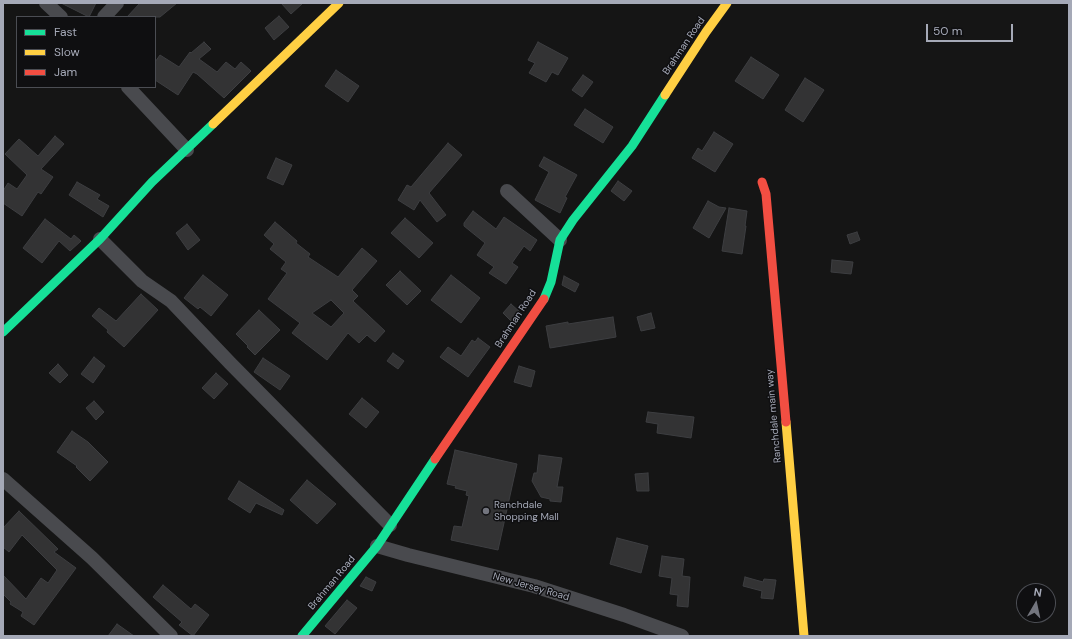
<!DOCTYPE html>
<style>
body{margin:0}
#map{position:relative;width:1072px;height:639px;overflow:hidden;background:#151515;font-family:"DM Sans",sans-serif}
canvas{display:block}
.frame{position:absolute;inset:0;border:4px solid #a5a9b7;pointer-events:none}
.legend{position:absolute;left:16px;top:16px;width:140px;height:72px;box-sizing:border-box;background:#0f0f11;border:1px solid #4b4d53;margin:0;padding:5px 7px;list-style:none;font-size:12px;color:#a5a9b7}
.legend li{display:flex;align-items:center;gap:8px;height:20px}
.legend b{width:20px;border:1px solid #4b4d53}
.north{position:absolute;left:1016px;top:583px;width:40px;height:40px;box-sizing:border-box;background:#0f0f11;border:1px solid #4b4d53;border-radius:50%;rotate:9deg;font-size:11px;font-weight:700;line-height:16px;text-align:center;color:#a5a9b7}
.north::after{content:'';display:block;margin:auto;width:14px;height:18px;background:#73757e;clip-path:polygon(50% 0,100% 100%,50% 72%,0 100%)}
.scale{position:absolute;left:926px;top:24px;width:87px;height:18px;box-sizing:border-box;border:2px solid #a5a9b7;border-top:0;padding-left:5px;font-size:12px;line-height:14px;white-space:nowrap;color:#a5a9b7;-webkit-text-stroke:3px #0f0f11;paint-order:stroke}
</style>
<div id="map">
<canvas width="1072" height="639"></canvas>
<div class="frame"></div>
<ul class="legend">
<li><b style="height:5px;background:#16e098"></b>Fast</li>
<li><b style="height:5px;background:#ffcf43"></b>Slow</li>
<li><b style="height:5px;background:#f24e42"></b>Jam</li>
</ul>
<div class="north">N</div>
<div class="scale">50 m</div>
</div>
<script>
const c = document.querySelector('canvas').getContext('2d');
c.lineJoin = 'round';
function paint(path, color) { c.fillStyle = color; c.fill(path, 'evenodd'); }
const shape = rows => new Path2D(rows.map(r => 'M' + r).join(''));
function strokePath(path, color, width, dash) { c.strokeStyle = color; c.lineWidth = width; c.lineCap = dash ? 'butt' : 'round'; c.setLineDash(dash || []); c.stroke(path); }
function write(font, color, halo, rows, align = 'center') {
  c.font = font + ' "DM Sans",sans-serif'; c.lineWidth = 3; c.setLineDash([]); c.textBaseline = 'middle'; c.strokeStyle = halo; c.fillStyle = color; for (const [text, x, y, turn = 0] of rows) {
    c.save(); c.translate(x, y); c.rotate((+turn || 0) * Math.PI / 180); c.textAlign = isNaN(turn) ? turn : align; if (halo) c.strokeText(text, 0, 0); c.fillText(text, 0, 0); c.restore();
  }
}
const building = shape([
 [61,3,96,3,89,17,61,3],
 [140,3,177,3,160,17,127,17,140,3],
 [281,3,303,3,291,14,281,3],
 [279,16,289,27,274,40,265,28,279,16],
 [204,42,211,49,199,59,217,72,226,62,235,69,241,62,251,71,224,98,197,74,193,72,178,95,155,80,155,62,160,55,179,67,190,52,191,53,204,42],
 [538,42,568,58,558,75,552,72,546,82,529,73,535,63,528,60,538,42],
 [751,57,779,75,763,99,735,81,751,57],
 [336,70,359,86,348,102,325,86,336,70],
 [583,75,593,82,582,97,572,90,583,75],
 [805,78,824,90,803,122,785,110,805,78],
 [585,109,613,127,603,143,574,125,585,109],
 [714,132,733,144,715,172,692,158,698,148,702,151,714,132],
 [55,136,64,144,41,169,53,177,41,194,38,192,22,216,3,203,3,191,8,183,17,189,27,175,5,154,19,139,38,156,55,136],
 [448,143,462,155,429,193,446,215,437,222,420,200,414,210,398,200,407,185,411,187,448,143],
 [544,157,577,175,565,197,567,198,560,213,535,200,549,172,539,166,544,157],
 [276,158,292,165,283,185,267,178,276,158],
 [618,181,632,191,624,201,611,191,618,181],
 [77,182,100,195,97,199,109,206,103,217,69,195,77,182],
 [708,201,719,207,726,208,709,238,693,228,708,201],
 [729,208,747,211,745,226,746,226,742,254,722,251,729,208],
 [473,211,496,229,504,217,537,240,530,251,524,246,512,263,518,267,506,284,489,273,494,267,477,255,485,243,464,226,464,223,473,211],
 [405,218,433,243,419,258,391,233,405,218],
 [45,219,71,239,74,235,81,241,70,251,59,241,42,263,23,248,45,219],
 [275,222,297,241,296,243,310,254,308,257,338,277,362,248,377,261,352,290,358,296,353,301,385,331,375,342,367,335,359,343,348,333,327,360,292,333,300,323,268,299,287,273,281,269,286,262,270,249,274,244,264,235,275,222],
 [331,300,344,313,331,327,312,313,331,300],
 [187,224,200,240,188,250,176,233,187,224],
 [857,232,860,240,850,244,847,235,857,232],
 [832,260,853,262,851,274,831,272,832,260],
 [400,271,421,291,407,305,386,285,400,271],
 [203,275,228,295,211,316,200,307,198,309,184,298,203,275],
 [451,275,480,298,461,323,431,300,451,275],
 [564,276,579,284,575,292,562,285,564,276],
 [141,294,158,310,124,347,107,332,108,330,92,316,99,308,116,321,141,294],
 [511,304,521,313,513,323,503,313,511,304],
 [259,310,280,330,255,355,247,347,248,346,236,334,259,310],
 [651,313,655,328,641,331,637,317,651,313],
 [613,317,616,337,550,348,546,326,568,322,568,324,613,317],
 [478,338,490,347,468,377,440,357,448,347,461,356,472,340,475,342,478,338],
 [393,353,404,361,398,369,387,361,393,353],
 [94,357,105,366,93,383,81,374,94,357],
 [263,358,290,376,280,390,254,372,263,358],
 [58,364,68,375,60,383,49,373,58,364],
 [519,366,535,371,531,387,514,382,519,366],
 [216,373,228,384,214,399,202,388,216,373],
 [362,398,379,412,366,428,349,414,362,398],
 [94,401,104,412,96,420,86,408,94,401],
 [648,412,694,417,691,438,657,433,658,424,646,422,648,412],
 [72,431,88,442,108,462,90,481,76,467,77,466,57,452,72,431],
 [455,450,517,464,498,550,451,540,454,526,462,527,469,496,466,495,467,491,455,488,456,486,447,484,455,450],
 [539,455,562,458,557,487,563,487,561,502,550,501,550,499,541,497,532,481,534,473,537,473,539,455],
 [648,473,649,491,637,491,635,474,648,473],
 [307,480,336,504,317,524,290,500,307,480],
 [239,481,284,510,282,515,256,503,250,513,228,499,239,481],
 [19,511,58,549,54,552,76,568,34,625,21,616,23,612,10,604,11,602,3,594,3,575,26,599,41,578,48,583,57,570,22,535,9,552,3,547,3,528,19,511],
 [617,538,648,546,641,573,610,564,617,538],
 [662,556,684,559,682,576,690,577,688,607,677,606,678,595,670,594,672,578,659,576,662,556],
 [366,577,376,582,372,591,360,586,366,577],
 [745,577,763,582,764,579,776,580,773,599,761,598,762,591,743,586,745,577],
 [163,585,191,609,195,604,209,615,193,636,179,625,182,622,153,597,163,585],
 [347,600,357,608,335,634,325,626,347,600],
 [117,624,134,636,108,636,117,624]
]);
paint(building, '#333334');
strokePath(building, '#3d3e41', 1);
strokePath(shape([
 [46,3,61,17],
 [104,17,117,3],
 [128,87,187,150],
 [507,191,560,240],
 [100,239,142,281,171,301,230,363,390,525],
 [3,479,92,558,171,636],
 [377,546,408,555,534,586,624,615,682,636]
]), '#494a4e', 14);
strokePath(shape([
 [544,299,551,282,560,240,573,220,632,146,665,95],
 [3,332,100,239,152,182,213,124],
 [302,636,377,546,435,459]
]), '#16e098', 9);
strokePath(shape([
 [665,95,706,32,727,3],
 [213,124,339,3],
 [786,422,804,636]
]), '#ffcf43', 9);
strokePath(shape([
 [762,182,766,194,786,422],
 [435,459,544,299]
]), '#f24e42', 9);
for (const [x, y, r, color] of [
 [486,511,4,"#73757e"]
]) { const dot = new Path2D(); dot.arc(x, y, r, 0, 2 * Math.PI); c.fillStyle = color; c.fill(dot); strokePath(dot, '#0f0f11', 1.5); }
write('10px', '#a5a9b7', '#0f0f11', [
 ["Brahman Road",684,46,-56],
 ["Brahman Road",516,319,-57],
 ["Ranchdale main way",774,416,-95],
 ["Brahman Road",332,583,-50],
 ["New Jersey Road",531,587,16]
]);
write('10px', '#a5a9b7', '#0f0f11', [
 ["Ranchdale",494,505],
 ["Shopping Mall",494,517]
], 'left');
</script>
